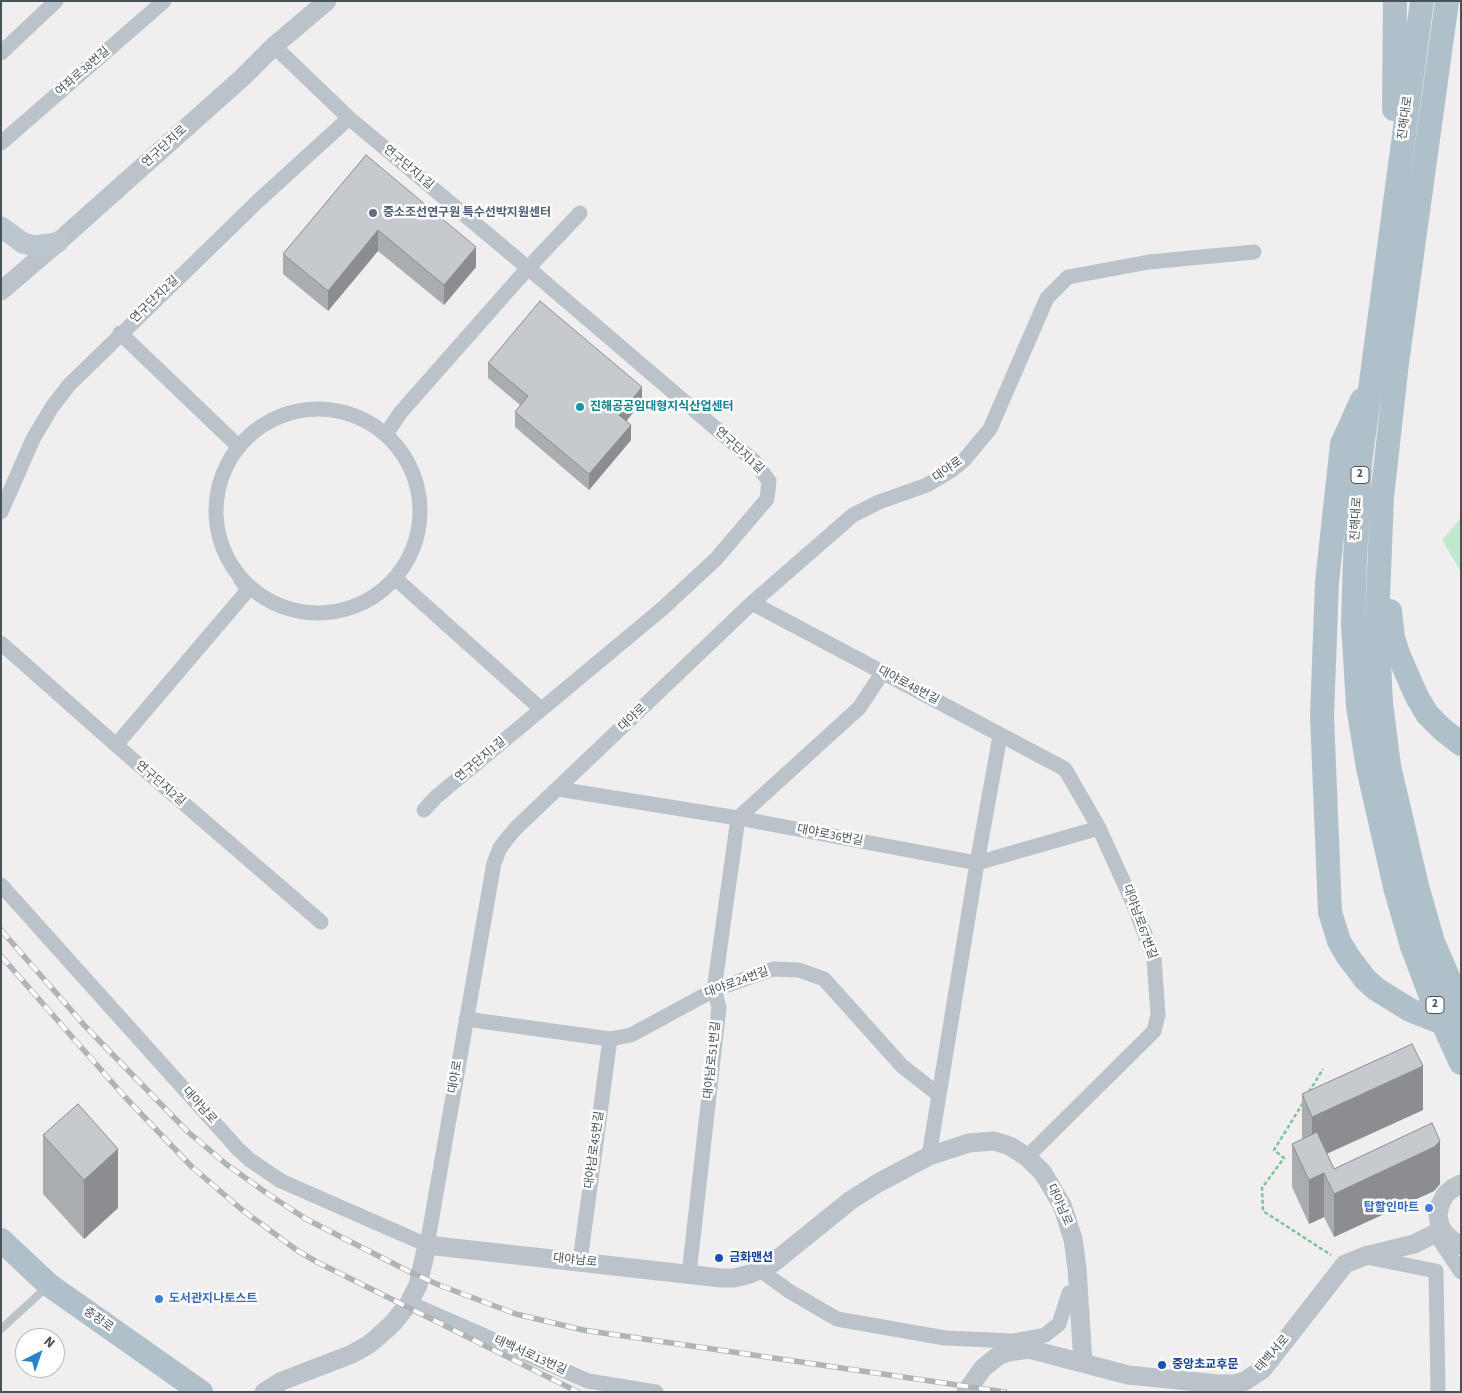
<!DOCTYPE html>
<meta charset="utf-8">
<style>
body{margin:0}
#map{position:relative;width:1462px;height:1393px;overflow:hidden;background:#f0eeee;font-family:"Source Sans 3",sans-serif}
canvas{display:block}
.frame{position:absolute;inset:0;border:2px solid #485359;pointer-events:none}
.north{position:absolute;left:15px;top:1328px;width:50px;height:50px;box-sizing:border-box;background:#fff;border:1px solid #b6babd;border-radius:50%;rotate:41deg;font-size:14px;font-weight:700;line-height:20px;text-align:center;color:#485359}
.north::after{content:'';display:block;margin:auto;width:18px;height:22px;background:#2a84cd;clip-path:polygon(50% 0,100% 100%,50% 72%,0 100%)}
</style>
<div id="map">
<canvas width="1462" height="1393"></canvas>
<div class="frame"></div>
<div class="north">N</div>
</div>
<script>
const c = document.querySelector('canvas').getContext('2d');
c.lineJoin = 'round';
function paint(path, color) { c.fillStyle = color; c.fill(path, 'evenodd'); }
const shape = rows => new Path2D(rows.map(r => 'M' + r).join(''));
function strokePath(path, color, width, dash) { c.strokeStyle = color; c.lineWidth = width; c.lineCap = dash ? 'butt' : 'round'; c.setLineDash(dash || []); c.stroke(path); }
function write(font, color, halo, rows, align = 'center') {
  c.font = font + ' "Source Sans 3","Noto Sans KR",sans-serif'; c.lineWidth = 5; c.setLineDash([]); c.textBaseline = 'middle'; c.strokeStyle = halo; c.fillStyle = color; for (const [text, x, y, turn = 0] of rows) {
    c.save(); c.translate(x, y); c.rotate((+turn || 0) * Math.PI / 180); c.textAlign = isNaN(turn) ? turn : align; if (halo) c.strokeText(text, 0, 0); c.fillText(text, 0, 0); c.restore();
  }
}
paint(shape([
 [1461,518,1461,572,1442,540]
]), '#c0eacb');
strokePath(shape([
 [1309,1092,1323,1069],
 [1303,1103,1274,1150,1284,1158,1262,1188,1263,1211,1331,1255]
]), '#7bc498', 2.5, [4, 2.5]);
strokePath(shape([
 [1,1329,48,1286]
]), '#bac3c9', 8);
strokePath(shape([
 [274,46,349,118,528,268,754,461,769,481,767,499,716,559,662,609,436,797,424,810],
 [1,53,56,1],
 [1,143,164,1],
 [120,333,238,446],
 '216 511a102 102 0 1 1 204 0a102 102 0 1 1-204 0Z',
 [386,434,401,412,528,268,580,213],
 [1,512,33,439,52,407,69,385,258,201,349,118],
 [396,579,541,709],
 [752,603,1065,769,1099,828,1133,903,1154,958,1158,1015,1154,1031,1027,1157],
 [1,643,116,745,321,922],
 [116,745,248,590,240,578],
 [558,789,738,818,977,863,1099,828],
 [1,885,238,1149,250,1160,281,1181,427,1245,494,863,500,848,506,840,516,828,752,603,853,515,879,502,927,485,952,470,964,460,990,429,1047,298,1068,277,1149,262,1254,252],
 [466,1019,610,1039,631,1035,714,990,773,969,799,970,824,979,902,1066,939,1095],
 [929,1156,977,863,1000,736],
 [1435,1233,1461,1272],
 [1366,1257,1436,1271,1438,1392],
 [580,1261,610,1039],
 [760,1270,789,1291,837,1319,945,1338,1013,1341,1045,1335,1059,1324,1069,1293],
 [689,1274,719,1007,714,990,738,818,859,708,883,672],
 [409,1303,588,1381,656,1392]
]), '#bac3c9', 15);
strokePath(shape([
 [1,291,57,243,243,77,274,46,327,1],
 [1461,1184,1453,1188,1445,1195,1440,1205,1438,1215,1440,1226,1446,1235,1454,1242,1461,1245],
 [264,1392,282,1381,352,1354,368,1345,379,1336,394,1322,409,1303,418,1285,427,1245,721,1278,734,1278,750,1274,773,1263,851,1200,878,1183,929,1156,969,1143,994,1141,1010,1146,1027,1157,1043,1173,1062,1205,1073,1239,1077,1268,1083,1363],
 [966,1392,983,1368,998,1356,1008,1352,1029,1349,1128,1375,1218,1384,1234,1384,1245,1381,1263,1369,1345,1264,1365,1256,1414,1244,1442,1230]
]), '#bac3c9', 19);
strokePath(shape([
 [1,227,23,243,35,246,57,243]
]), '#bbc6ce', 21);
strokePath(shape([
 [1447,1,1397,363,1382,497,1377,623,1381,703,1389,766,1417,886,1433,942,1461,1007],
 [1394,109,1395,1],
 [1362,400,1342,444,1327,582,1322,716,1330,912,1339,941,1347,955,1365,979,1376,989,1410,1010,1461,1030],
 [1390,611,1393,638,1399,656,1416,695,1427,714,1442,729,1461,744],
 [1412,946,1396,891,1368,768,1358,706,1353,623,1355,559,1360,464,1422,1],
 [1,1240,49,1285,201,1392]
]), '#b0c0ca', 24);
const rail = shape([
 [1,930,85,1026,187,1131,226,1164,268,1194,306,1219,408,1271,439,1285,516,1314,583,1330,1005,1392],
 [1,956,125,1097,192,1167,241,1209,298,1251,317,1262,578,1392]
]);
strokePath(rail, '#b0b4b7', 5.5);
strokePath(rail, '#fff', 4, [11]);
strokePath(shape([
 [1412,946,1433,1002,1461,1063]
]), '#b0c0ca', 24);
paint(shape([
 [366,155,476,267,444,305,378,251,328,311,283,274,283,254],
 [488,363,642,402,626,421,631,440,589,490,515,427,515,412,520,405,488,378],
 [1302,1094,1423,1110,1327,1154,1334,1169,1440,1184,1434,1191,1334,1237,1324,1217,1309,1224,1292,1187,1292,1144,1302,1139],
 [43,1135,118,1208,84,1239,43,1194]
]), '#aaadb0');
paint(shape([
 [378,230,378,251,328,311,328,291],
 [476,247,476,267,444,305,444,285],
 [642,387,642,402,619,430,619,415],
 [631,425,631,440,589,490,589,474],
 [1423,1066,1423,1110,1312,1160,1312,1117],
 [1440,1141,1440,1184,1434,1191,1334,1237,1334,1194],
 [118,1149,118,1208,84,1239,84,1180],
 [1324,1173,1324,1217,1309,1224,1309,1180]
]), '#8b8d90');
const building = shape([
 [366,155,476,247,444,285,378,230,328,291,283,254,366,155],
 [540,301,642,387,619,415,631,425,589,474,515,412,528,396,488,363,540,301],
 [1412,1044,1423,1066,1312,1117,1302,1094,1412,1044],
 [78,1104,118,1149,84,1180,43,1135,78,1104],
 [1432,1123,1440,1141,1434,1147,1334,1194,1324,1173,1309,1180,1292,1144,1317,1132,1334,1169,1432,1123]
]);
paint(building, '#c6c9cd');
strokePath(building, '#8b8d90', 1);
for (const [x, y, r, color] of [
 [373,213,5,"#5c6f8a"],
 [580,407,5,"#0f9aa8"],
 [1429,1208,5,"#3f7fe0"],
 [719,1258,5,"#1a4fb4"],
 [159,1299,5,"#3f7fe0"],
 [1162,1365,5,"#1a4fb4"]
]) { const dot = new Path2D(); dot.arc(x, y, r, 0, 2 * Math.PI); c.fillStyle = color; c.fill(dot); strokePath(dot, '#fff', 2); }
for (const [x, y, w] of [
 [1360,475,18],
 [1435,1005,18]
]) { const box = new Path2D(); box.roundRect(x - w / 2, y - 8.5, w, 17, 4); c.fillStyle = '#fff'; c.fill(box); strokePath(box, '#485359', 1); }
write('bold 11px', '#485359', null, [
 ["2",1360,475],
 ["2",1435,1005]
]);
write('12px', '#485359', '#fff', [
 ["여좌로38번길",83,72,-41],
 ["진해대로",1406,118,-82],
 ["연구단지로",165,147,-42],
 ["연구단지1길",408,168,40],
 ["연구단지2길",155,300,-44],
 ["연구단지1길",739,451,43],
 ["대야로",948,470,-35],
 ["진해대로",1357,519,-87],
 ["대야로48번길",908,686,28],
 ["대야로",633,718,-43],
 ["연구단지1길",481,760,-40],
 ["연구단지2길",160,784,41],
 ["대야로36번길",830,836,11],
 ["대야남로67번길",1139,922,70],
 ["대야로24번길",737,983,-20],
 ["대야남로51번길",713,1060,-84],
 ["대야로",456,1077,-80],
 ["대야남로",199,1106,48],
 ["대야남로45번길",595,1150,-82],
 ["대야남로",1059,1205,66],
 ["대야남로",575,1261,6],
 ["충장로",98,1320,35],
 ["태백서로",1273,1354,-49],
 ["태백서로13번길",530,1356,24]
]);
write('bold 12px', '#4e5e75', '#fff', [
 ["중소조선연구원 특수선박지원센터",383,213]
], 'left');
write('bold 12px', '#0d838f', '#fff', [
 ["진해공공임대형지식산업센터",590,407]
], 'left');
write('bold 12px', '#366cbe', '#fff', [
 ["탑할인마트",1419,1208],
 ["도서관지나토스트",169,1299,"left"]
], 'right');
write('bold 12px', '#164399', '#fff', [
 ["금화맨션",729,1258],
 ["중앙초교후문",1172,1365]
], 'left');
</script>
